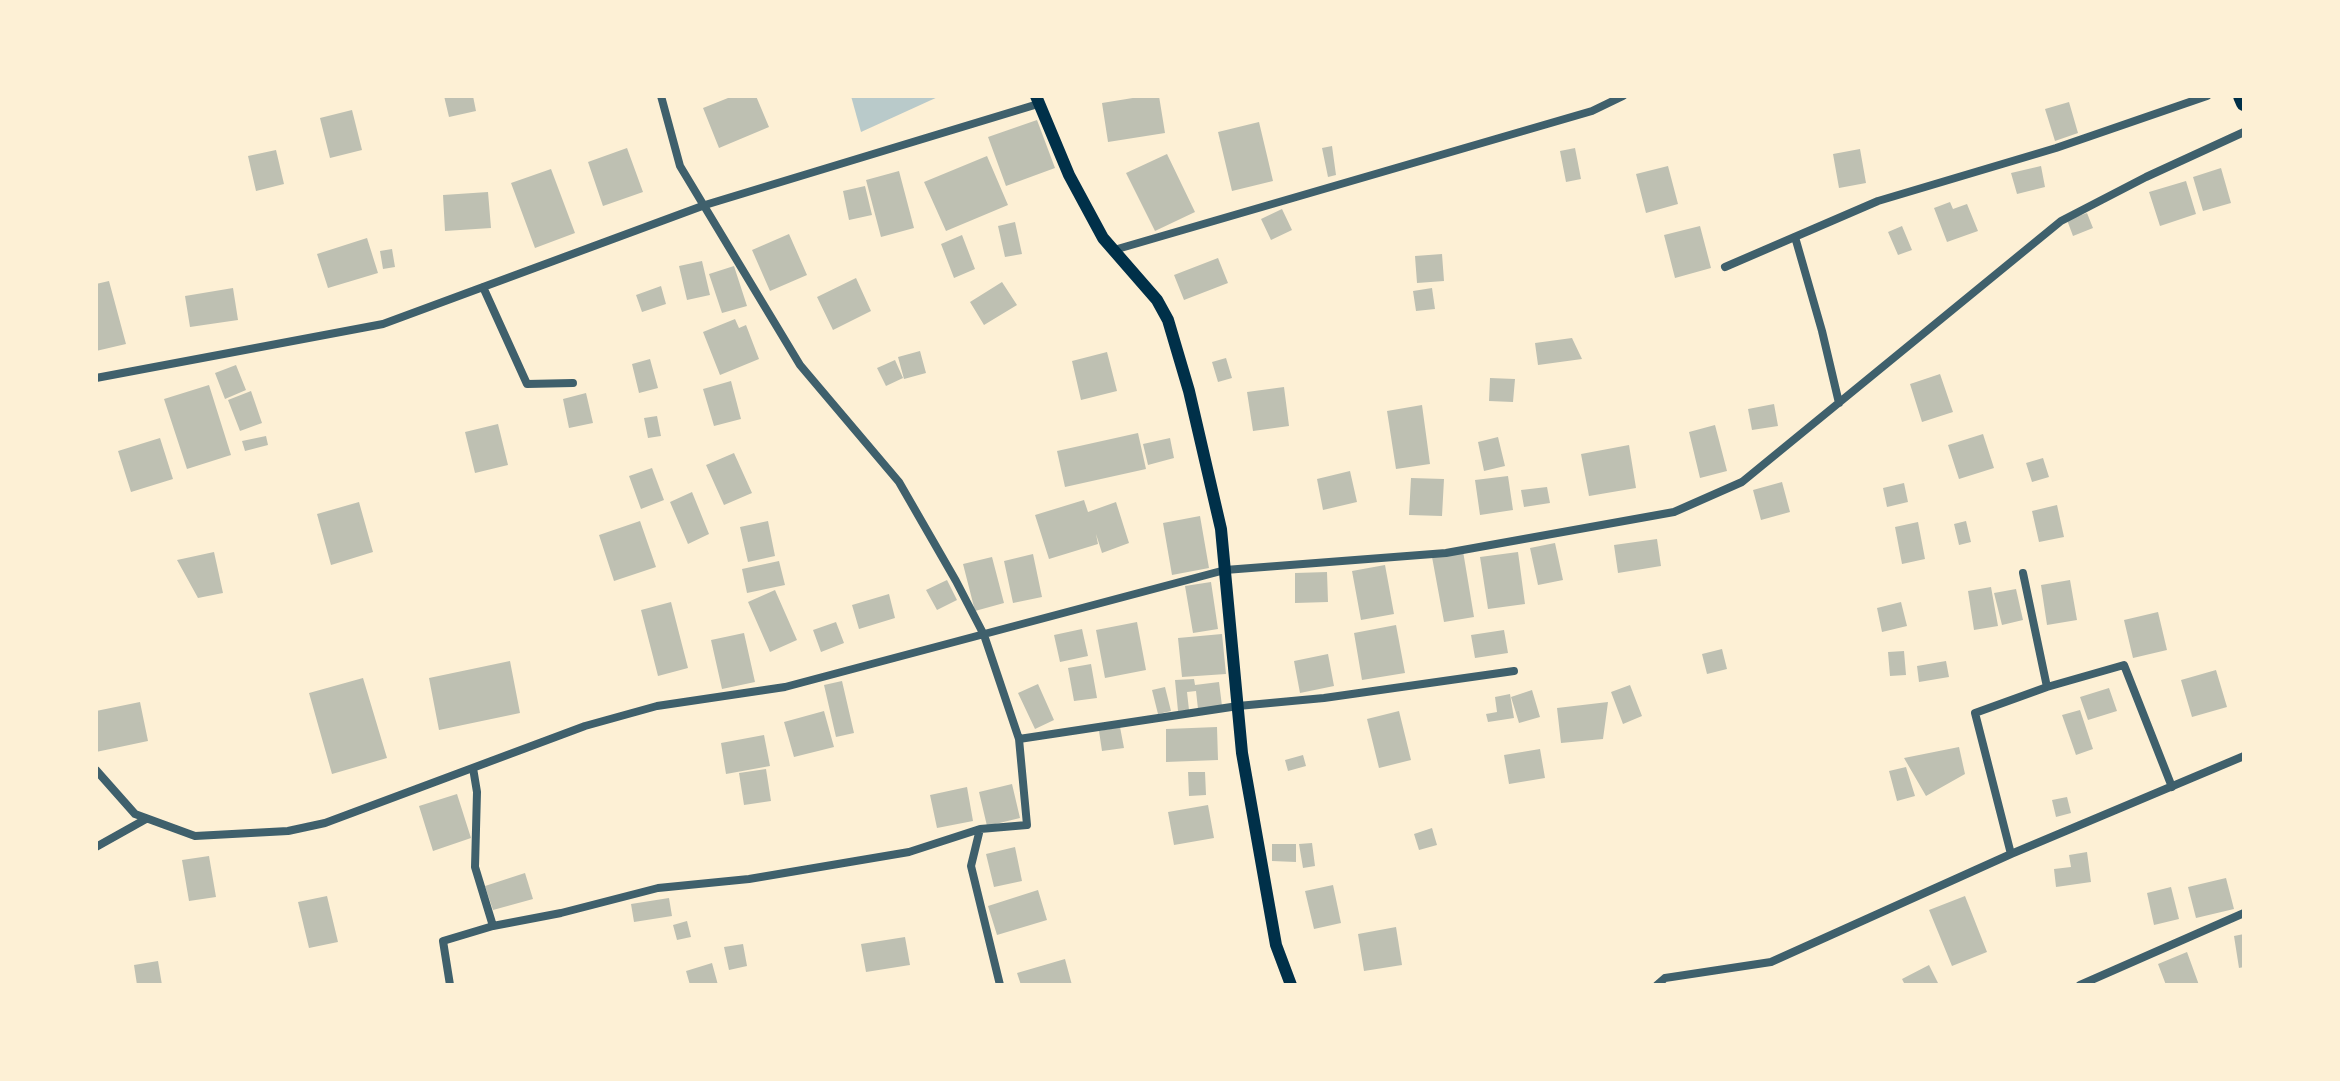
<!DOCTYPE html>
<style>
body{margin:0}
#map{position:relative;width:2340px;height:1081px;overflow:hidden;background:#fdf0d5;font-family:"PT Serif",serif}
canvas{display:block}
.frame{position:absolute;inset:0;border:98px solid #fdf0d5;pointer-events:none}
</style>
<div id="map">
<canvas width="2340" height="1081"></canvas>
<div class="frame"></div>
</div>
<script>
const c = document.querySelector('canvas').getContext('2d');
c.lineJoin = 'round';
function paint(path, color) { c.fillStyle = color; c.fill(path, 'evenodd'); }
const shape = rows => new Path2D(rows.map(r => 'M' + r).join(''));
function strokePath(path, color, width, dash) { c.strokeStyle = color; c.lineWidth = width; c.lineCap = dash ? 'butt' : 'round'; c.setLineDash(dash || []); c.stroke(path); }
paint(shape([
 [851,96,940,96,861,132]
]), '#b9caca');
paint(shape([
 [444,96,473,96,476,111,449,117],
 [733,96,756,96,769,127,719,148,703,108],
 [1145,96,1159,96,1165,133,1108,142,1102,103],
 [2069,102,2078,133,2055,141,2045,109],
 [352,110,362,150,330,158,320,118],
 [1037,120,1055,168,1006,186,988,137],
 [1259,122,1273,181,1232,191,1218,132],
 [1332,146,1336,175,1328,177,1322,148],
 [627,148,643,192,603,206,588,162],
 [1575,148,1581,179,1566,182,1560,151],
 [1860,149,1866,183,1839,188,1833,154],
 [276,150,284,184,256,191,248,156],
 [1167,154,1195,212,1155,231,1126,173],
 [987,156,1008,205,946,231,924,182],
 [1668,166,1678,204,1646,213,1636,174],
 [2041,166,2045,187,2017,194,2011,173],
 [2221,168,2231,203,2203,211,2193,177],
 [551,169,575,233,535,248,511,183],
 [899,171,914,228,881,237,866,180],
 [2186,181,2196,214,2160,226,2149,192],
 [865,186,872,215,849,220,843,191],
 [488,192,491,228,445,231,443,195],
 [1950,202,1953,209,1967,204,1978,231,1947,242,1934,208],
 [1282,209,1292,230,1271,240,1261,219],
 [2087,213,2093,228,2073,236,2067,220],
 [1015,222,1022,254,1005,257,998,226],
 [1700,226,1711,268,1675,278,1664,235],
 [1902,226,1912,250,1898,255,1888,232],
 [789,234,807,275,770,291,752,250],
 [962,235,975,269,954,278,941,244],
 [367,238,378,273,328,288,317,254],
 [392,249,395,267,383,269,380,251],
 [1442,254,1444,281,1417,283,1415,256],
 [1218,258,1228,283,1184,300,1174,275],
 [702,261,710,295,687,300,679,266],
 [734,266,747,306,722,313,709,274],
 [856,278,871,311,833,330,817,297],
 [109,281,126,344,96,351,96,284],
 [1002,282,1017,305,984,325,970,302],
 [661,286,666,304,642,312,636,295],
 [233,288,238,320,190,327,185,296],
 [1432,288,1435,309,1416,311,1413,291],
 [735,319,739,328,746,325,759,359,720,375,703,332],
 [1572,338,1582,359,1538,365,1535,343],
 [920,351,926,373,904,379,898,357],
 [1107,352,1117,391,1081,400,1072,361],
 [1226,358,1232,378,1218,382,1212,362],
 [650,359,658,388,639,393,632,364],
 [895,360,903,378,886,386,877,368],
 [236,365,246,390,225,399,215,373],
 [1940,374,1953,412,1922,422,1910,384],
 [1490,378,1515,379,1513,402,1489,401],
 [731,381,741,419,714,426,703,389],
 [209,385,231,455,187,469,164,399],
 [1284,387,1289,426,1253,431,1247,392],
 [251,391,262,423,240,431,228,400],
 [586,393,593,423,569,428,563,399],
 [1774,404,1778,426,1752,430,1748,409],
 [1422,405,1430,464,1396,469,1387,411],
 [657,416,661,436,648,438,644,418],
 [498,424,508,465,475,473,465,432],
 [1715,425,1727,471,1700,478,1689,432],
 [1138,433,1146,469,1065,487,1057,451],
 [1983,434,1994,468,1959,479,1948,445],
 [266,436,268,445,245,451,242,441],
 [1498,437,1505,466,1484,471,1478,442],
 [160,438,173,479,131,492,118,451],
 [1170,438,1174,458,1148,465,1143,444],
 [1629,445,1636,488,1589,496,1581,454],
 [734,453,752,493,724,505,706,465],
 [2043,458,2049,477,2032,482,2026,463],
 [652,468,664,500,641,509,629,476],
 [1350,471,1357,502,1323,510,1317,479],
 [1508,476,1513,510,1480,515,1475,480],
 [1411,478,1444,479,1442,516,1409,515],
 [1782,482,1790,512,1761,520,1753,490],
 [1904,483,1908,502,1887,507,1883,488],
 [1547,487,1550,503,1524,507,1521,490],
 [692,492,709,534,688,544,670,502],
 [1084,500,1088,512,1116,502,1129,543,1102,553,1096,534,1098,544,1049,559,1035,515],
 [359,502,373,552,331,565,317,514],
 [2057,505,2064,537,2039,542,2032,511],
 [1200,516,1209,568,1172,575,1163,523],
 [640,521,656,567,614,581,599,535],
 [768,521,775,556,748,562,740,527],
 [1966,521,1971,542,1959,545,1954,524],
 [1918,522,1925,559,1902,564,1895,527],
 [1657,539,1661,566,1618,573,1614,545],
 [1555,543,1563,580,1538,585,1530,548],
 [1463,551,1474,617,1444,622,1432,557],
 [214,552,223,593,198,598,177,560],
 [1518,552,1525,604,1488,609,1480,557],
 [1033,554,1042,597,1013,603,1004,561],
 [992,557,1004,603,975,611,963,564],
 [779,561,785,585,747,593,742,569],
 [1385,565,1394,614,1361,620,1352,571],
 [1327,572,1328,602,1295,603,1295,573],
 [947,580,957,600,937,610,926,590],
 [2070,580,2077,620,2047,625,2041,585],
 [1211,582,1218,629,1193,633,1185,586],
 [1991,587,1998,626,1974,630,1968,591],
 [2016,589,2023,620,2002,625,1994,593],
 [775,590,797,640,770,652,748,602],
 [889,594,895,618,859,629,852,605],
 [671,602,688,668,658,676,641,610],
 [1901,602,1907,626,1882,632,1877,608],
 [2158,612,2167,650,2133,658,2124,620],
 [836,622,844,643,821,652,813,630],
 [1137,622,1146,670,1105,678,1096,630],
 [1396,625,1405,673,1362,680,1354,633],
 [1082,629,1088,656,1060,662,1054,635],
 [1504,630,1508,653,1475,658,1471,635],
 [744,633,755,682,722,689,711,640],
 [1222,634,1226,674,1182,677,1178,638],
 [1722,649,1727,669,1707,674,1702,654],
 [1904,651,1906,675,1890,676,1888,652],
 [1328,654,1334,686,1300,693,1294,661],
 [510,661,520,713,439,730,429,678],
 [1946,661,1949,677,1919,682,1917,666],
 [1091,664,1097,698,1074,701,1068,668],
 [2216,670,2227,707,2192,717,2181,680],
 [363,678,387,758,332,774,309,693],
 [1194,679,1195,685,1219,682,1222,706,1198,709,1196,691,1187,692,1189,710,1178,711,1175,680],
 [842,681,854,733,836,737,824,685],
 [1038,684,1054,720,1035,729,1018,693],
 [1630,685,1642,716,1623,724,1611,692],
 [1165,687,1171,711,1158,714,1152,690],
 [2109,688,2117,711,2088,720,2080,697],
 [1532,690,1540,717,1519,723,1511,697],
 [1510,694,1514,718,1488,722,1486,714,1497,712,1495,697],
 [140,702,148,741,96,752,96,711],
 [1608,702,1603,739,1561,743,1557,708],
 [2080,710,2093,749,2076,755,2062,715],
 [824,711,834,747,794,757,784,722],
 [1399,711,1411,760,1379,768,1367,719],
 [1120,727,1124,748,1102,751,1099,731],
 [1217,727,1218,760,1166,762,1166,729],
 [764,735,770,766,726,774,721,743],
 [1959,747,1965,774,1926,796,1904,758],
 [1540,749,1545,778,1509,784,1504,755],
 [1303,755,1306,766,1288,771,1285,760],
 [1906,767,1915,796,1897,801,1889,771],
 [766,769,771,801,744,805,739,773],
 [1188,772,1205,772,1206,795,1189,796],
 [1012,784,1020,818,987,826,979,792],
 [967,787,973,821,937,828,930,795],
 [457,794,471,838,433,851,419,806],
 [2067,797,2071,813,2056,817,2052,800],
 [1208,805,1214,838,1174,845,1168,812],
 [1432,828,1437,845,1419,850,1414,834],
 [1312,843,1315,866,1303,868,1299,844],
 [1272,844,1296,844,1296,862,1272,861],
 [1015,847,1022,881,994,887,986,854],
 [2087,852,2091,882,2056,887,2054,869,2071,867,2069,855],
 [209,856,216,897,189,901,182,860],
 [525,873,533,899,493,910,485,886],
 [2226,878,2234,909,2196,918,2188,887],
 [1333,885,1341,923,1314,929,1305,891],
 [2171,887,2179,919,2154,925,2147,893],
 [1038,890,1047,920,997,935,988,906],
 [327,896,338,942,309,948,298,902],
 [1965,896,1987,952,1952,966,1929,910],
 [669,898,672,916,634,922,631,904],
 [687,921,691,937,677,940,673,925],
 [1396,927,1402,965,1364,971,1358,934],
 [2244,934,2244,967,2239,968,2234,936],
 [905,937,910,965,866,972,861,944],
 [743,944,747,966,729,970,724,947],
 [2187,952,2199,985,2166,985,2158,964],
 [1065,959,1072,985,1021,985,1017,973],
 [158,961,162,985,137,985,134,965],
 [712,963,718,985,690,985,686,971],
 [1929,965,1939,985,1905,985,1902,979]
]), '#bec0b2');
strokePath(shape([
 [661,96,680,166,800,365,899,482,956,581,984,635,1019,739],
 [1795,237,1822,331,1839,403],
 [1114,250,1592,111,1623,96],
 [1725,267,1878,201,2056,148,2207,96],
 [483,287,527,384,573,383],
 [96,378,383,324,705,205,1038,104],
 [2023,573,2047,687,2124,665,2172,787],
 [473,768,477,792,475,867,493,926],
 [96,770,135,814,195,836,288,831,325,823,585,726,657,706,785,687,1225,570,1446,553,1674,512,1742,482,2061,221,2146,177,2244,132],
 [96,847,146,819],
 [2011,854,1975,713,2047,687],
 [450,985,443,941,493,926,561,913,658,888,749,879,909,852,980,829],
 [1000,985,971,866,980,829,1027,825,1019,739,1238,706,1324,698,1514,671],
 [1657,985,1665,978,1771,962,2011,854,2244,756],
 [2080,985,2244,913]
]), '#3f606c', 8);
strokePath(shape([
 [1036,96,1069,175,1103,238,1157,300,1168,320,1189,391,1221,529,1242,753,1276,945,1291,985]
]), '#003049', 12);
strokePath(shape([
 [2241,96,2244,103]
]), '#003049', 16);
</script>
